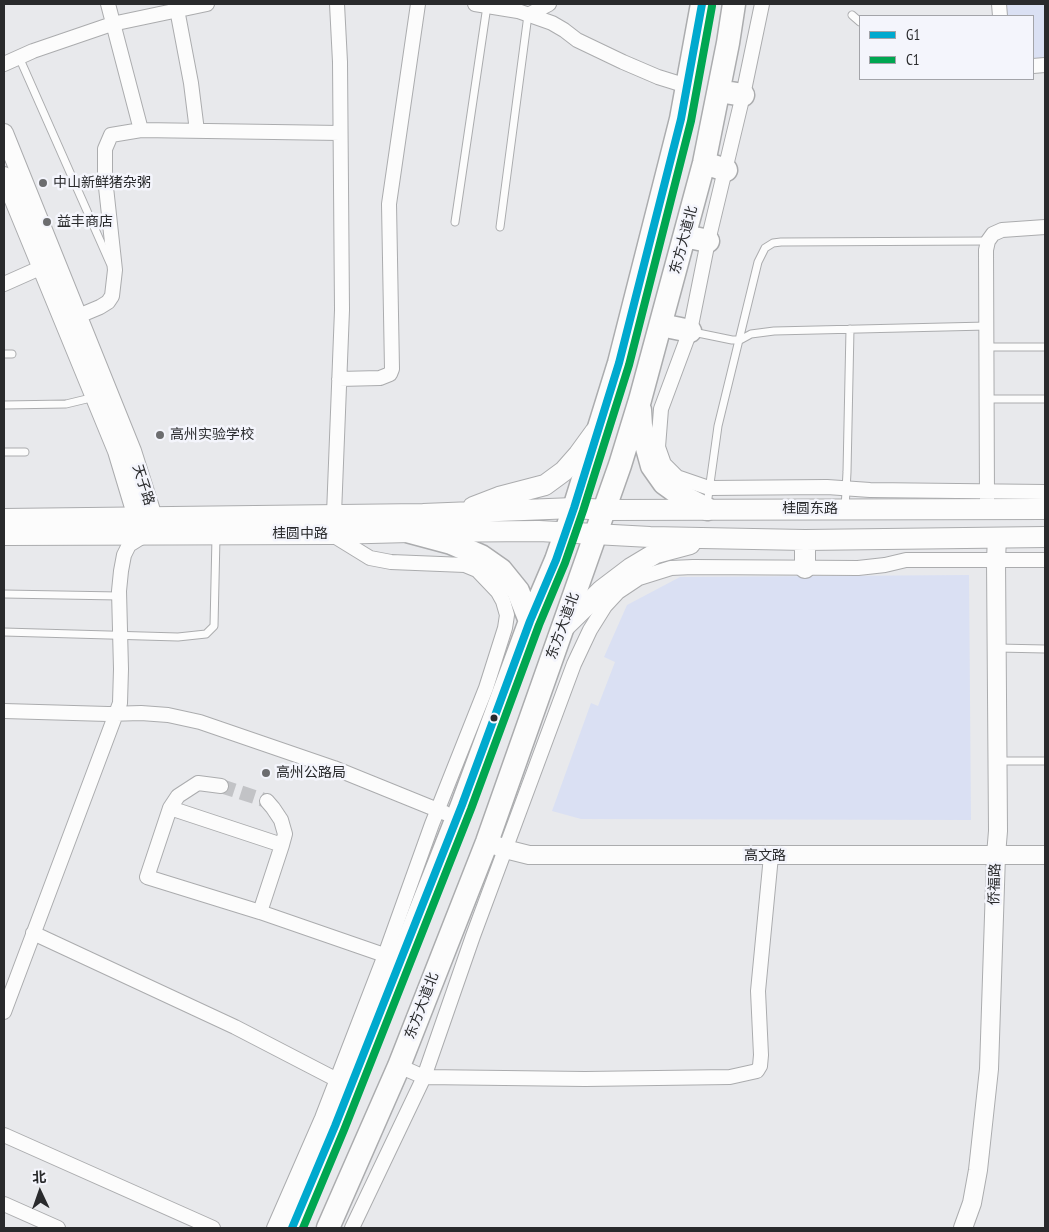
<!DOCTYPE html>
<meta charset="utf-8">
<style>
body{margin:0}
#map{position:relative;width:1049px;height:1232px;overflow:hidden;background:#e8e9ec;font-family:"PT Sans Narrow","Noto Sans SC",sans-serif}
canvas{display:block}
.frame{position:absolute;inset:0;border:5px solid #292a2c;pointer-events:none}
.legend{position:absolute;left:859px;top:15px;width:175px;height:65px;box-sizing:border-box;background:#f4f5fc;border:1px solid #a3a4a9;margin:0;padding:6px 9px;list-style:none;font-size:15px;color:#292a2c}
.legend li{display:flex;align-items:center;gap:10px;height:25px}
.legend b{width:25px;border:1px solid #a3a4a9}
.north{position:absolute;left:15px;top:1167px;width:50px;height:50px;-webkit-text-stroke:4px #f4f5fc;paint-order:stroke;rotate:357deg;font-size:14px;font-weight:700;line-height:20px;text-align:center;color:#292a2c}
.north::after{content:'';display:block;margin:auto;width:18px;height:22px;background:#292a2c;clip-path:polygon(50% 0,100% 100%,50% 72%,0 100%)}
</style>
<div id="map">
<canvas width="1049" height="1232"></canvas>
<div class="frame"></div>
<ul class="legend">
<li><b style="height:6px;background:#00a9ce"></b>G1</li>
<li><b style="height:6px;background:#00a651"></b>C1</li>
</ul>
<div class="north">北</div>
</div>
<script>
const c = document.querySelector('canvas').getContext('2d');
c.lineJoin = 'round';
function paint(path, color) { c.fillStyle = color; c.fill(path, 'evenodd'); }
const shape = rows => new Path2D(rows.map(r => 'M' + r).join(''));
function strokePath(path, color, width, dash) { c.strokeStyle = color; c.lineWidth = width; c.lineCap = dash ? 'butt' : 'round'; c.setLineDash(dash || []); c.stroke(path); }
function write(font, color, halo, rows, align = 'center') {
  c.font = font + ' "PT Sans Narrow","Noto Sans SC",sans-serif'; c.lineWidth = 5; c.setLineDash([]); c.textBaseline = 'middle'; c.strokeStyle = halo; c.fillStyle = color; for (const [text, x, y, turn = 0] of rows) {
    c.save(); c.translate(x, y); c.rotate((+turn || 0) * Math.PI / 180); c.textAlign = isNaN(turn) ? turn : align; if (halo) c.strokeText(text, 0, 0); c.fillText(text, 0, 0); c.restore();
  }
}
paint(shape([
 [1006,4,1045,4,1045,58,1033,59,1033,16,1007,16],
 [969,575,971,820,581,819,552,811,591,703,598,706,615,662,604,657,627,605,680,577]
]), '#dae0f3');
strokePath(shape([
 [221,786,267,801]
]), '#c2c3c6', 14, [14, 7]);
const service = shape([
 [852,15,860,22],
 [19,57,110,263],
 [455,222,487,6],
 [500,227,528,15],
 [693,332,732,340,740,340,751,334,774,331,987,326],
 [987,347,1045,347],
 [4,354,12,354],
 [988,399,1045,399],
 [4,405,66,404,95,397],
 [4,452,25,452],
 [707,505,718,426,758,262,765,248,773,243,781,242,988,241],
 [845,509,847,472,850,329],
 [4,594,119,596],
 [4,632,178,637,206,634,214,626,216,537],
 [998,648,1045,649],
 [999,761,1045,761]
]);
const minor = shape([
 [108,4,141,130],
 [176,4,191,83,197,131],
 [475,4,518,11,552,23,564,30,577,40,623,62,658,77,687,86],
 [762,4,743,95,708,241,690,331,661,409,658,447,664,464,677,477,709,488,827,487,870,490,1045,492],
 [999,4,1000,16],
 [528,15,549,4],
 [4,64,33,51,112,24,207,4],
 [1033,66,1045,65],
 [4,284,49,264],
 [69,320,100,307,108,302,112,296,115,270,105,178,105,149,111,135,141,130,340,133],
 [339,379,380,378,390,374,392,369,389,204,418,4],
 [987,500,986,250,988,241,993,234,1002,230,1045,227],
 [334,514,342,310,340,62,337,4],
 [4,711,108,714,141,713,168,715,200,722,334,768,445,813],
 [267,801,273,808,281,820,285,834,282,845],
 [170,808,178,796,198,783,221,786],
 [260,912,282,845,170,808,147,877,260,912,393,958],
 [33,933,235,1027,345,1084],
 [4,1012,120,703,121,669,119,591,121,571,124,555,129,545,145,535],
 [399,1066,424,1077,585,1079,730,1077,757,1071,760,1066,761,1055,758,991,771,856],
 [4,1135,213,1228],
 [4,1204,58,1228],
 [274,1228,322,1118,385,955,432,824,486,688,505,628,507,615,503,601,498,592,477,570,465,565,391,562,370,558,331,534],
 [352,1228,424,1077,473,936,574,664,590,630,605,606,618,592,639,578,671,568,693,567,858,568,885,565,906,560,1045,560]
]);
const tertiary = shape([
 [4,133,132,451,153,517,152,525,145,534,139,524,117,451,4,176],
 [487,842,505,849,529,855,1045,855],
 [963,1228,972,1203,978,1170,989,1069,996,855,998,831,996,560,997,537]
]);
const secondary = shape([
 [473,507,499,497,545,485,564,471,579,454,595,432],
 [4,519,423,514,574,508,605,510,1045,509],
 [4,535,331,534,410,532,539,531,650,537,805,540,1045,537],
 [805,540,805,568],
 [563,628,602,590,631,568,656,553,690,544]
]);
const primary = shape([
 [719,91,743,95],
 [704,163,726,170],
 [685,236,708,241],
 [661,325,690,331],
 [640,410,641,426,652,466,664,483,682,496,707,509],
 [410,532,451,543,481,556,501,570,518,591,530,621],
 [292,1228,335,1126,462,805,530,621,556,560,574,508,619,363,681,119,702,4],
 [328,1228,399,1066,487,842,620,465,640,400,704,163,728,43,734,4]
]);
strokePath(service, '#abacae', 9);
strokePath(minor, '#abacae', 16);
strokePath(tertiary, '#abacae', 20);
strokePath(secondary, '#abacae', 22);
strokePath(primary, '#abacae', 25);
strokePath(service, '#fcfcfc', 7);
strokePath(minor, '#fcfcfc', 14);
strokePath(tertiary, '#fcfcfc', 18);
strokePath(secondary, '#fcfcfc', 20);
strokePath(primary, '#fcfcfc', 22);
strokePath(shape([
 [292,1228,335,1126,462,805,530,621,556,560,574,508,619,363,681,119,702,4]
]), '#00a9ce', 8);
strokePath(shape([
 [303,1228,344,1130,471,809,539,625,565,563,583,511,629,365,691,121,712,6]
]), '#00a651', 8);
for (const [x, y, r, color] of [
 [43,183,5,"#6c6d6f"],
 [47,222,5,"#6c6d6f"],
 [160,435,5,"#6c6d6f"],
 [494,718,4.5,"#292a2c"],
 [266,773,5,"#6c6d6f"]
]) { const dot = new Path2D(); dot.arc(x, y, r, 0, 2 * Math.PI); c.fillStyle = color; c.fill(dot); strokePath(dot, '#f4f5fc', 2); }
write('14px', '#292a2c', '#f4f5fc', [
 ["中山新鲜猪杂粥",53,183],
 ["益丰商店",57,222],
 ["高州实验学校",170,435],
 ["高州公路局",276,773]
], 'left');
write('14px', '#292a2c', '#f4f5fc', [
 ["东方大道北",684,240,-75],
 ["天子路",143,485,72],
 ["桂圆东路",810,509],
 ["桂圆中路",300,534],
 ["东方大道北",563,626,-70],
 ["高文路",765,856],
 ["侨福路",995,884,-88],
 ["东方大道北",422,1006,-69]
]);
</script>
